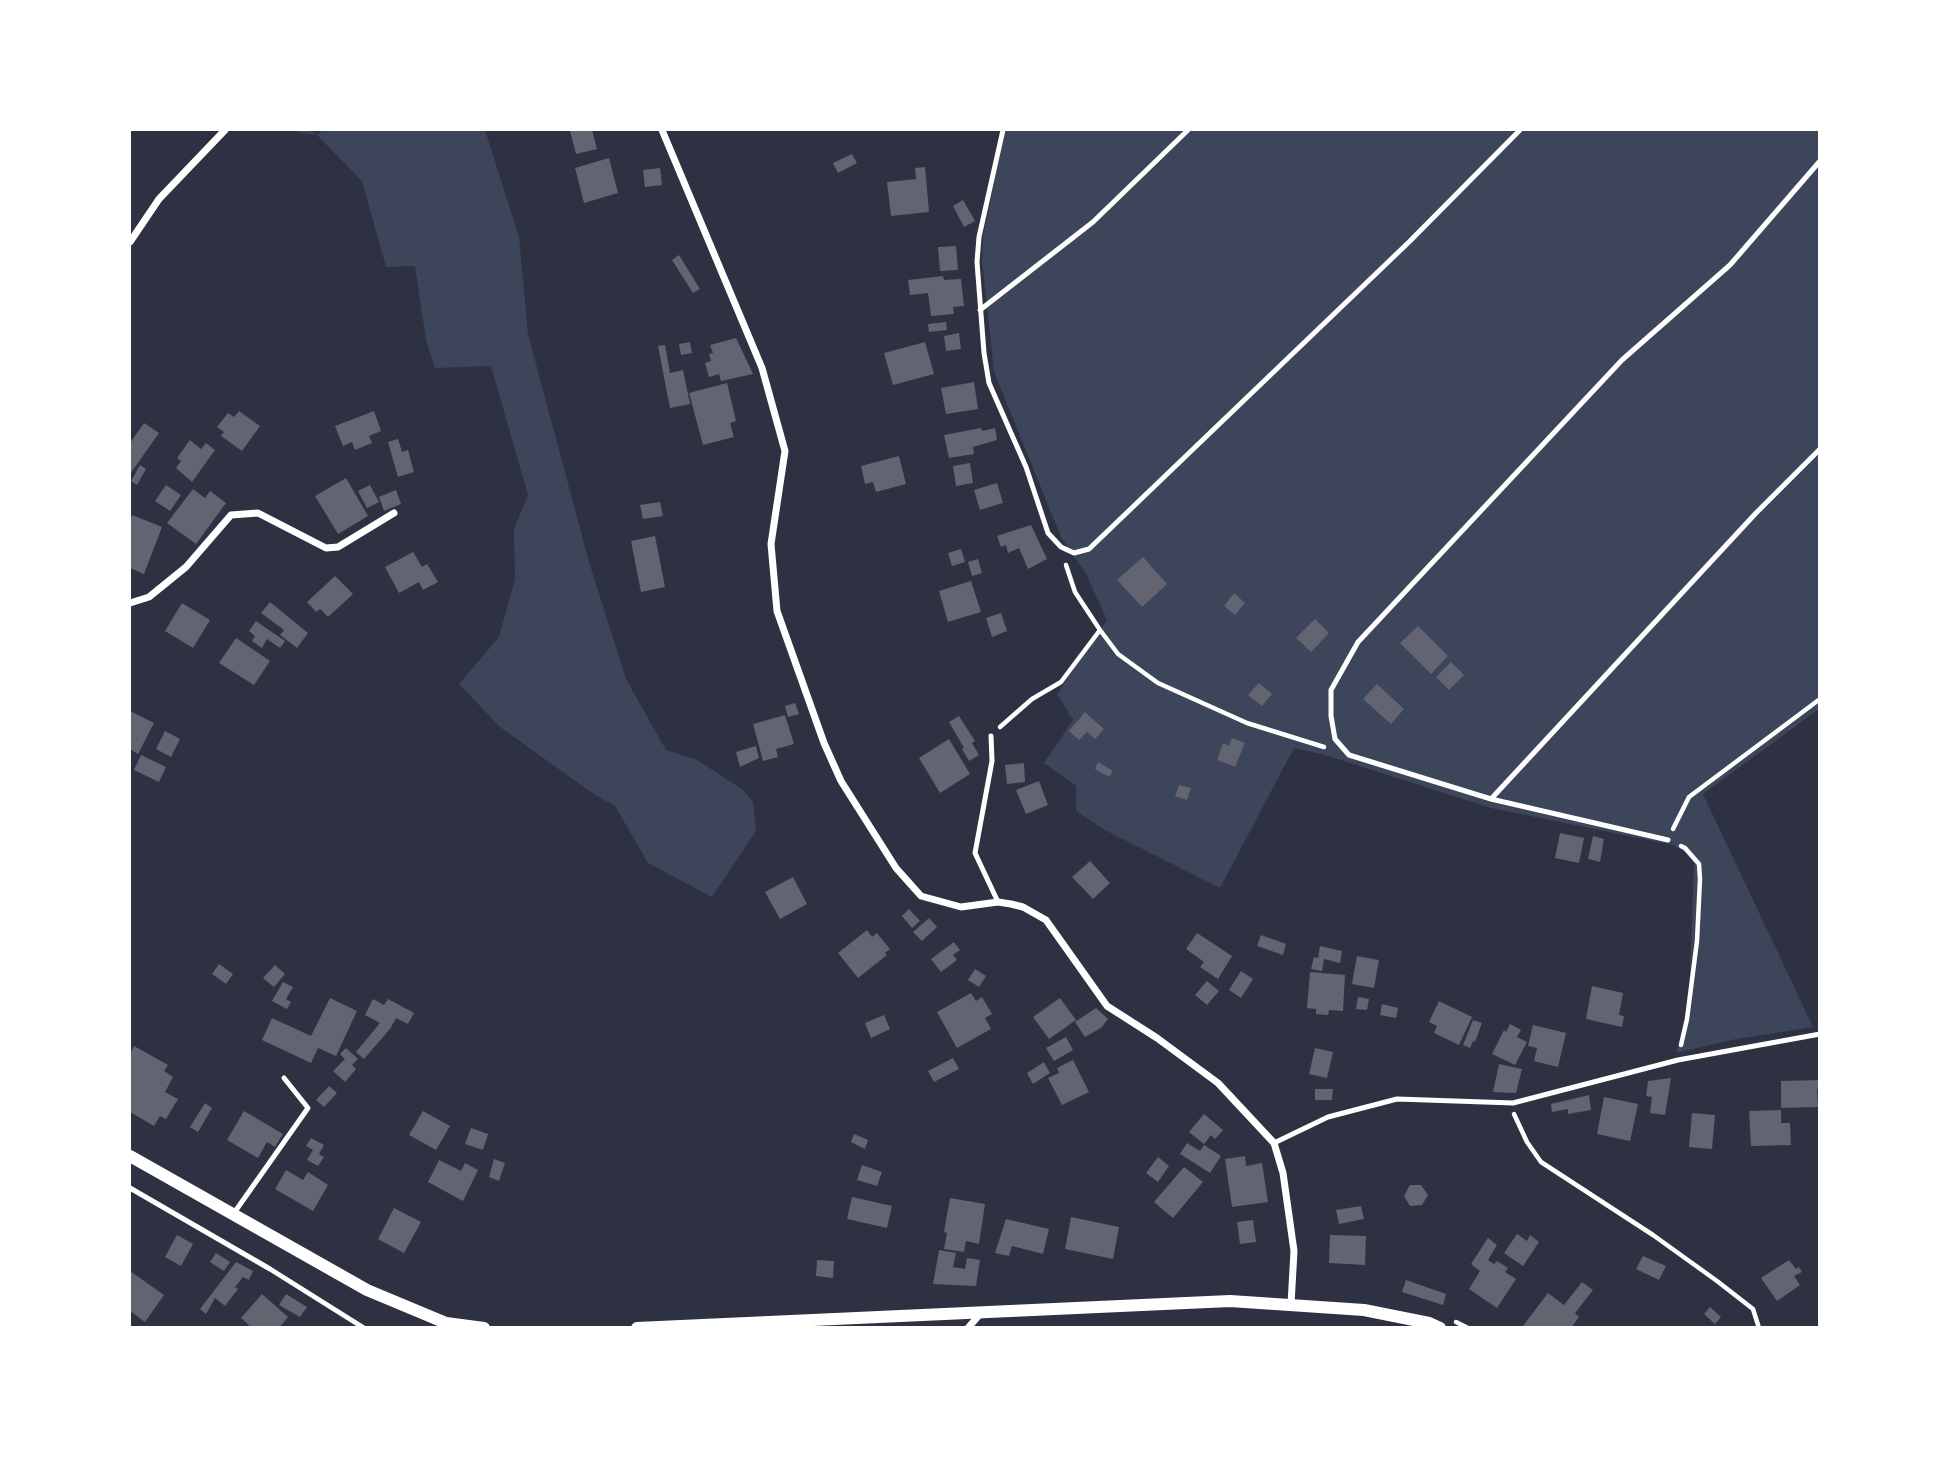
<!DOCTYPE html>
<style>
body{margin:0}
#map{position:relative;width:1949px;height:1457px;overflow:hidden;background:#2d3142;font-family:Roboto,sans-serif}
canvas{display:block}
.frame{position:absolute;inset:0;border:131px solid #fff;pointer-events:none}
</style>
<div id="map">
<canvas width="1949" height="1457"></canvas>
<div class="frame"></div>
</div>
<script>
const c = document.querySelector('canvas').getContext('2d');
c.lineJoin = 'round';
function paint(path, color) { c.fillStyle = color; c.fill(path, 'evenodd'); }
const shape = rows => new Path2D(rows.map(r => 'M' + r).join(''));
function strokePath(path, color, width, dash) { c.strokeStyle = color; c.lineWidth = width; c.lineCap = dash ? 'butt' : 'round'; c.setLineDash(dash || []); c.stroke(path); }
paint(shape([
 [285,130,309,130,317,135,323,130,485,130,519,237,528,334,589,562,626,679,666,750,697,760,742,789,753,802,756,831,712,897,648,863,615,806,595,795,500,727,459,684,499,637,515,579,514,529,528,495,491,366,435,368,426,340,415,266,386,267,362,181,317,135],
 [1005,130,1819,130,1819,709,1703,794,1813,1027,1731,1040,1676,1053,1685,1018,1690,973,1694,863,1686,853,1673,845,1491,808,1325,755,1294,748,1220,888,1105,830,1076,811,1076,786,1044,763,1073,720,1057,694,1107,620,1086,574,1061,537,994,372,982,261,983,236]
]), '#3c4559');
paint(shape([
 [577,130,592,130,597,149,576,154,570,131],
 [852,154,857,163,838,173,833,163],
 [609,158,618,193,584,203,575,168],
 [925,167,929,212,891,216,887,182,916,179,915,168],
 [660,168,662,185,645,187,643,170],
 [963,200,975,221,964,227,953,206],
 [956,246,958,270,940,271,938,247],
 [679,255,700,289,693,293,672,260],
 [943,276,944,280,961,279,964,306,953,307,954,314,931,316,928,293,910,295,908,280],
 [946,322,947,330,929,332,928,324],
 [959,333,961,349,946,351,944,336],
 [736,338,753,374,721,381,719,374,709,377,705,363,711,361,709,354,713,353,710,345],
 [690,342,692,353,681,355,679,344],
 [925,342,934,374,893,385,884,353],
 [665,345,670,373,683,370,690,404,670,408,658,346],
 [974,382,978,409,946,414,941,388],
 [727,383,736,421,730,423,734,437,703,445,689,393],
 [239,411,260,426,242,451,221,436,224,432,217,427,228,413,234,417],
 [374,411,381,431,369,436,372,443,355,450,352,442,343,446,335,426],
 [144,423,159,433,130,474,130,443],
 [981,428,982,431,995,428,997,440,973,447,974,454,949,458,944,435],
 [398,439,402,452,408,450,414,472,398,477,388,442],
 [190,440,201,449,206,443,215,450,192,482,176,468,181,461,177,458],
 [899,456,906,484,876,492,873,482,865,484,861,466],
 [970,463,973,483,956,486,953,466],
 [140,465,146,469,137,485,131,481],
 [346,478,368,516,338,534,315,496],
 [997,483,1003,503,980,510,974,490],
 [166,485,181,495,170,511,155,501],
 [370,485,379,502,367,508,358,491],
 [193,489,205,498,210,491,226,503,196,544,167,523],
 [396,490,401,504,384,511,379,497],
 [660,502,663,516,643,519,640,505],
 [132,515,162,527,144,574,130,568,130,522],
 [1031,525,1047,559,1028,569,1019,548,1008,553,1006,545,1001,547,997,536],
 [655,536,665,587,641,592,631,541],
 [961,549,965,562,952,566,948,553],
 [413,552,422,567,427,564,438,582,423,590,419,582,399,593,385,567],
 [1143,557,1167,584,1142,607,1117,580],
 [978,559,982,573,972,576,968,562],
 [335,576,353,594,328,617,320,609,316,612,307,602],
 [971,581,981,612,948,622,939,591],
 [1234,593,1245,603,1235,615,1224,606],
 [270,602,308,633,297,648,280,635,284,630,261,613],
 [182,603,210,620,193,648,165,631],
 [1001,613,1007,631,992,637,986,618],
 [1315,619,1329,633,1311,652,1296,638],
 [256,621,285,641,280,648,267,639,262,648,252,641,255,636,249,631],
 [1418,626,1448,656,1431,674,1400,643],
 [236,638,270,661,254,685,219,663],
 [1451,662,1464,675,1449,690,1436,677],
 [1259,683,1272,694,1262,706,1248,695],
 [1377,684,1404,709,1391,724,1363,699],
 [795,703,799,714,788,717,785,706],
 [130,711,154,723,138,754,130,749],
 [1085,712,1104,729,1095,739,1087,732,1079,740,1069,731],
 [785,715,794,744,776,749,778,757,763,761,753,724],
 [959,716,975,741,972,743,979,755,969,761,962,749,964,748,949,722],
 [165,731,180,739,171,757,156,749],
 [1232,738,1245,743,1235,767,1217,760,1223,743,1229,746],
 [949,739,970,774,940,793,919,758],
 [756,746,759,758,740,767,736,752],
 [141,755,166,767,159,782,134,770],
 [1098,762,1113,771,1109,777,1095,769],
 [1024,763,1025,782,1007,784,1005,765],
 [1039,781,1048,805,1026,814,1016,790],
 [1179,785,1191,788,1187,800,1175,796],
 [1560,833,1584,838,1579,863,1555,858],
 [1593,836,1604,839,1600,862,1588,859],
 [1090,861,1110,883,1093,899,1072,877],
 [793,877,807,904,780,919,765,892],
 [909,909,920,921,912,928,902,916],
 [929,918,937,927,922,941,913,932],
 [867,930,872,937,877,933,890,949,885,953,887,955,858,978,838,953],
 [1197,933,1232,956,1218,979,1200,967,1204,962,1186,949],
 [1261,935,1286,944,1283,955,1257,946],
 [954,942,960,950,953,955,957,960,941,972,931,959],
 [1320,946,1342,951,1340,963,1324,959,1322,971,1311,969,1314,957,1318,958],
 [1357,956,1379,960,1374,988,1352,984],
 [219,964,233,974,226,984,212,974],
 [275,965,285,974,274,987,263,978],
 [975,969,986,976,979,987,968,980],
 [1241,971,1253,979,1241,998,1229,990],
 [1310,972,1345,975,1343,1011,1329,1010,1328,1015,1316,1014,1316,1009,1307,1008],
 [1207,981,1219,991,1207,1005,1195,995],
 [283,982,293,987,286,999,291,1002,287,1009,272,1001],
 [1592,986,1623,993,1619,1015,1624,1016,1622,1027,1586,1019],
 [971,993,976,1001,982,997,992,1014,985,1018,991,1029,957,1048,937,1012],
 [1358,997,1369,999,1367,1010,1356,1009],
 [330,998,357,1011,336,1056,318,1048,311,1063,262,1040,272,1018,311,1036],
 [1060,998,1076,1020,1049,1039,1033,1017],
 [373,999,384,1005,388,999,414,1013,408,1024,396,1018,390,1029,364,1059,356,1052,380,1023,365,1015],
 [1439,1001,1472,1017,1459,1045,1434,1033,1437,1026,1429,1022],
 [1382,1004,1398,1008,1396,1018,1380,1015],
 [1096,1008,1108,1019,1101,1028,1085,1037,1075,1022],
 [884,1015,890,1029,871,1038,865,1023],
 [1473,1020,1482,1023,1475,1042,1473,1041,1470,1048,1463,1045],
 [1510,1024,1521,1030,1517,1037,1527,1042,1515,1065,1492,1054,1504,1030,1506,1032],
 [1533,1025,1566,1033,1558,1067,1534,1061,1537,1048,1528,1046],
 [1066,1037,1073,1050,1054,1061,1046,1048],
 [134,1046,168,1065,164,1071,173,1077,165,1092,178,1099,166,1119,160,1116,154,1126,130,1112,130,1054],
 [346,1048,358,1059,352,1065,356,1069,345,1082,333,1071,345,1059,340,1054],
 [1315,1048,1333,1052,1327,1078,1309,1074],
 [953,1058,959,1069,934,1082,928,1071],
 [1073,1060,1089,1092,1062,1105,1048,1078,1059,1073,1057,1068],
 [1044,1062,1050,1073,1033,1084,1027,1073],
 [1499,1064,1522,1069,1516,1093,1493,1092],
 [1671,1078,1665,1115,1650,1113,1652,1097,1646,1096,1648,1081],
 [1820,1080,1820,1088,1817,1089,1818,1107,1781,1108,1781,1081],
 [329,1086,337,1093,324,1107,316,1100],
 [1315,1089,1333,1089,1332,1100,1315,1100],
 [1589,1095,1591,1110,1568,1114,1568,1109,1552,1112,1551,1104],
 [1604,1097,1638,1104,1630,1141,1597,1134],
 [205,1103,212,1108,198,1132,190,1127],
 [1781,1110,1781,1123,1790,1123,1791,1145,1751,1146,1749,1111],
 [244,1111,283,1134,275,1147,267,1142,258,1158,227,1140],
 [423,1111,450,1126,436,1150,409,1135],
 [1692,1113,1715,1115,1712,1149,1689,1147],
 [1204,1114,1223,1130,1215,1139,1211,1135,1204,1144,1189,1132],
 [471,1128,488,1134,483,1150,465,1144],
 [854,1134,868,1140,865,1149,851,1142],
 [311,1138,324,1145,319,1154,324,1157,318,1166,307,1160,313,1150,306,1146],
 [1187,1143,1200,1151,1204,1145,1221,1156,1210,1173,1180,1154],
 [1245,1156,1246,1166,1262,1163,1268,1202,1232,1207,1225,1159],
 [1158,1157,1169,1166,1158,1182,1146,1173],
 [494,1159,505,1163,499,1181,489,1177],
 [439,1160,461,1171,465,1163,478,1170,463,1201,428,1182],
 [862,1165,882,1172,877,1186,857,1180],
 [1184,1167,1203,1182,1173,1218,1154,1202],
 [286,1170,303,1180,308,1172,328,1185,313,1211,275,1189],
 [1410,1185,1421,1185,1428,1195,1422,1205,1410,1206,1404,1196],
 [852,1197,892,1206,887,1228,847,1219],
 [950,1198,985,1204,979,1244,966,1241,964,1252,944,1249,947,1233,944,1232],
 [1361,1206,1364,1219,1339,1224,1336,1210],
 [394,1208,421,1222,404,1253,378,1239],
 [1071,1217,1119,1227,1113,1259,1065,1249],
 [1006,1219,1049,1229,1043,1254,1012,1246,1009,1256,995,1253],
 [1253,1220,1256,1242,1240,1244,1237,1222],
 [1517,1234,1527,1241,1530,1235,1539,1242,1523,1266,1504,1253],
 [177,1235,193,1244,181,1266,165,1257],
 [1330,1235,1366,1236,1365,1265,1329,1263],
 [1488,1238,1497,1245,1488,1260,1494,1264,1497,1261,1508,1268,1505,1272,1516,1279,1497,1308,1469,1289,1480,1271,1471,1264],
 [939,1250,956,1253,953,1267,965,1269,967,1258,980,1260,976,1286,933,1284],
 [216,1253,230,1262,224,1271,210,1262],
 [1643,1256,1666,1266,1659,1280,1636,1269],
 [817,1260,834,1261,833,1278,816,1276],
 [1789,1260,1796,1269,1799,1267,1802,1272,1794,1276,1800,1285,1777,1301,1761,1278],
 [236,1262,253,1271,249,1280,243,1277,235,1287,238,1289,225,1306,215,1298,206,1314,200,1309],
 [130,1271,164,1295,145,1322,130,1311],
 [1406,1280,1446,1294,1443,1305,1402,1292],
 [1582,1282,1593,1290,1575,1313,1579,1317,1571,1328,1523,1326,1548,1293,1564,1305],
 [262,1294,288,1317,279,1328,247,1328,249,1325,241,1318],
 [286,1294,307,1307,300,1317,279,1305],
 [1710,1307,1721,1317,1715,1324,1704,1314]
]), '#626471');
strokePath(shape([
 [1100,630,1118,654,1158,683,1247,723,1324,747],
 [1000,727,1032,699,1061,682,1100,630,1075,592,1066,565],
 [1673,829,1689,797,1820,699],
 [1681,846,1685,848,1699,864,1700,879,1697,941,1687,1019,1681,1045],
 [1514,1114,1527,1142,1541,1162,1653,1235,1717,1281,1753,1309,1759,1328],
 [1456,1322,1468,1328]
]), '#fff', 4.5);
strokePath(shape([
 [1003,130,979,237,977,262,984,353,989,383,1026,467,1048,533,1061,547,1074,553,1089,549,1409,242,1520,130],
 [980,310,1093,222,1188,130],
 [991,736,992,761,975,853,998,902],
 [1491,799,1756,513,1820,449],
 [1668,840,1491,799,1349,755,1335,739,1331,716,1331,690,1358,642,1622,360,1730,265,1820,161],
 [1274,1143,1328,1117,1397,1099,1513,1103,1678,1060,1820,1034],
 [130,1188,270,1269,364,1328],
 [234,1213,308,1108,284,1078]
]), '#fff', 5);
strokePath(shape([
 [662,130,762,368,785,451,771,544,777,611,824,743,841,781,896,868,921,896,961,907,998,902,1011,904,1023,907,1046,920,1107,1006,1157,1038,1218,1083,1274,1143,1283,1173,1294,1251,1291,1304],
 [130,242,159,199,225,130],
 [130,603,149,597,186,567,231,515,258,513,326,548,338,547,394,513],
 [968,1328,980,1314]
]), '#fff', 7);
strokePath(shape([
 [130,1156,367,1290,446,1323,484,1328],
 [637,1328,1230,1301,1364,1310,1429,1323,1440,1328]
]), '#fff', 12);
</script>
